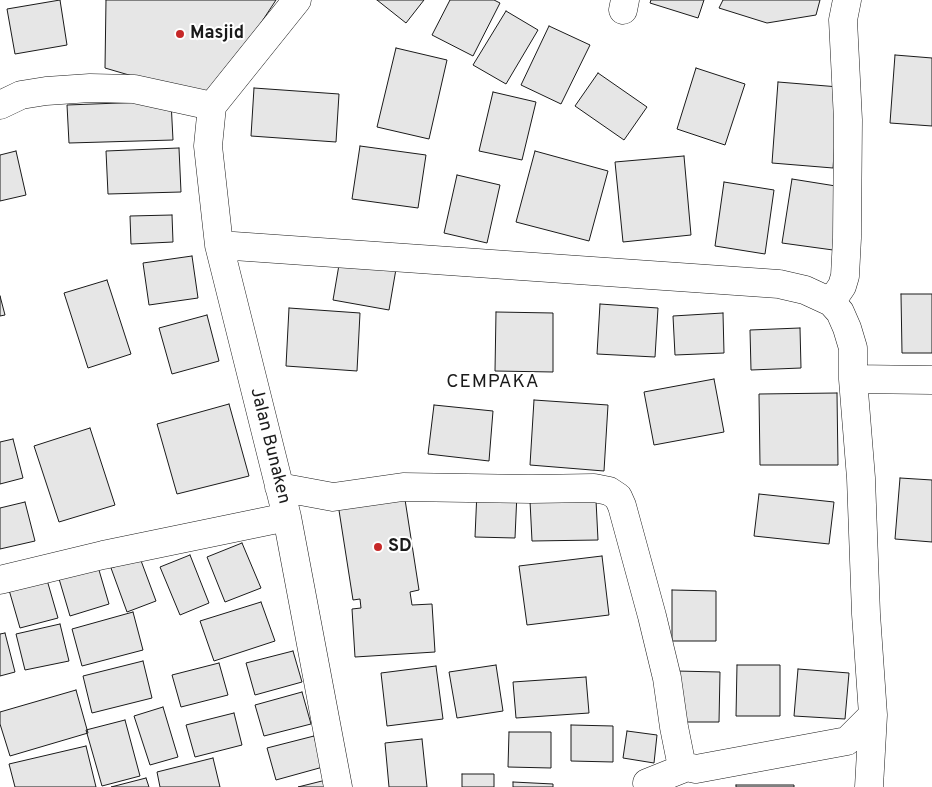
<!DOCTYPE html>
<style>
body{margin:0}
canvas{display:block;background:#fff}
</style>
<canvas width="932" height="787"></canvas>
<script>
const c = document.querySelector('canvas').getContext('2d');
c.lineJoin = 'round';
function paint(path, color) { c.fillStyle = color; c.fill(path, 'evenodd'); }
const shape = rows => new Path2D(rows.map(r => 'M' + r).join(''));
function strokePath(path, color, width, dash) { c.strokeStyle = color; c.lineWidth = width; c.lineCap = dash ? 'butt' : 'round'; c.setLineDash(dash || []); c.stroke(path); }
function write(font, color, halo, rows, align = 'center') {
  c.font = font + ' Overpass,sans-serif'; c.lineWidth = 4; c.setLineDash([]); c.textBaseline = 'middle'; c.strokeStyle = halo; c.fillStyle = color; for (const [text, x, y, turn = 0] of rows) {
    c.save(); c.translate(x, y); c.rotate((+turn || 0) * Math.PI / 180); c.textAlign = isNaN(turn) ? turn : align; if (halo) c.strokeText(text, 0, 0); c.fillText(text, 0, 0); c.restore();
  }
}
const building = shape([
 [60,0,67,45,15,54,7,9,60,0],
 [106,0,276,0,211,99,105,68,106,0],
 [377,0,424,0,406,23,377,0],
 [450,0,494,0,500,3,473,56,432,35,450,0],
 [651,0,704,0,698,18,650,3,651,0],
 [723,0,820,0,816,15,767,23,719,8,723,0],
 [506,11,538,30,506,84,473,65,506,11],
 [549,26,590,45,561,104,521,85,549,26],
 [396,48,447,60,429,139,377,127,396,48],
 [895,55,932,58,932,126,890,123,895,55],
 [696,68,745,84,725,145,677,129,696,68],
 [598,73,647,107,624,140,575,106,598,73],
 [778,82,839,87,833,168,772,163,778,82],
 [254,88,339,94,336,142,251,136,254,88],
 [493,92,536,102,522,160,479,151,493,92],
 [171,101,173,140,69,143,67,105,171,101],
 [360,146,426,155,418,208,352,199,360,146],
 [179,148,181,192,108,194,106,151,179,148],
 [16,151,26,195,0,201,0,155,16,151],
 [535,151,608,171,589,241,516,222,535,151],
 [684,156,691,235,623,242,615,162,684,156],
 [457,175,500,185,487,243,444,233,457,175],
 [792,179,842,187,833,250,782,243,792,179],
 [724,182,774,190,765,254,715,246,724,182],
 [172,215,173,242,131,244,130,216,172,215],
 [192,256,198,298,149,305,143,263,192,256],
 [340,259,396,269,389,310,333,300,340,259],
 [107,280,131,354,88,368,64,293,107,280],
 [901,294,932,294,932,353,902,353,901,294],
 [0,296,5,315,0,316,0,296],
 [600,304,658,308,655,357,597,354,600,304],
 [289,308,360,313,357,371,286,366,289,308],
 [496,312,553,313,553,372,495,371,496,312],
 [723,313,724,353,675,355,673,316,723,313],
 [207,315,219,361,172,374,159,328,207,315],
 [800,328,801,368,751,370,750,330,800,328],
 [714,379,724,432,654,445,644,392,714,379],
 [837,393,838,465,760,465,759,394,837,393],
 [534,400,608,405,604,471,530,465,534,400],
 [229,404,249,476,177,494,157,424,229,404],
 [434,405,493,411,489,461,428,454,434,405],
 [90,428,115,505,59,522,34,446,90,428],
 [13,439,23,478,0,484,0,442,13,439],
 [900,478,932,480,932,542,895,539,900,478],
 [477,491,517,493,515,538,475,537,477,491],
 [404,493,419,590,410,592,412,605,432,604,435,652,355,657,352,609,361,608,360,599,353,600,338,504,404,493],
 [759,494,834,502,829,544,754,536,759,494],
 [596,500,598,540,532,541,530,501,596,500],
 [25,502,35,541,0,549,0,508,25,502],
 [242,543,261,588,225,602,207,557,242,543],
 [190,555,209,603,180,615,160,567,190,555],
 [602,556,609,615,527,625,519,566,602,556],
 [140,558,156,601,127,612,111,568,140,558],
 [96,560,109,604,70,616,57,572,96,560],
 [45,573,58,618,20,628,7,583,45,573],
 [672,590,716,591,716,641,672,641,672,590],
 [261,602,275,641,214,661,200,621,261,602],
 [133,612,143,650,82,666,72,629,133,612],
 [60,624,69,661,25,670,16,634,60,624],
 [5,633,15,672,0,676,0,634,5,633],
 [293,651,302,682,255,695,246,663,293,651],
 [143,661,152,698,92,713,83,676,143,661],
 [219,663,228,695,181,707,172,675,219,663],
 [496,665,503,711,457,718,449,672,496,665],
 [737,665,780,665,780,716,736,716,737,665],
 [436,666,443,719,387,726,381,673,436,666],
 [798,669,849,673,845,719,794,716,798,669],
 [676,671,720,672,719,722,676,722,676,671],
 [586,677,589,713,516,718,513,682,586,677],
 [76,690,88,733,10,756,0,724,0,712,76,690],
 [302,692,311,724,264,736,255,705,302,692],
 [163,707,178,757,150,765,134,716,163,707],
 [234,713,242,745,195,757,186,725,234,713],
 [125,720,140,776,102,786,86,730,125,720],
 [571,725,613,726,613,762,571,761,571,725],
 [627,731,657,735,654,763,623,758,627,731],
 [509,732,551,732,551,768,508,767,509,732],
 [314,736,323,767,276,780,267,748,314,736],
 [422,739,427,787,389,787,385,743,422,739],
 [86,746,96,787,15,787,9,764,86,746],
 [213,758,220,787,160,787,157,772,213,758],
 [462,774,494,774,494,787,462,787,462,774],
 [146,778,149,787,111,787,146,778],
 [326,780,328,787,298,787,326,780],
 [513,782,553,784,553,787,513,787,513,782],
 [736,785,794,785,794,787,736,787,736,785]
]);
paint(building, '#e6e6e6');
strokePath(building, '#1a1a1a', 1);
const minor = shape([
 [297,0,212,106,208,146,219,245,287,517,338,787],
 [623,10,625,0],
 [0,105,21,95,46,91,90,88,134,89,212,106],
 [219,245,779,284,805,290,831,302,840,312,847,328,853,348,853,379,861,478,866,614,873,715,869,787],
 [831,302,842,286,845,276,847,238,848,120,843,20,847,0],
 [853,379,932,380],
 [279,487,333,497,403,487,531,489,594,488,609,491,618,497,622,506,652,616,667,678,674,727,681,762,687,767,696,769,847,741,873,715],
 [0,580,103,555,287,517],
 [647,783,687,767]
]);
strokePath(minor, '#1a1a1a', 29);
strokePath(minor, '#fff', 28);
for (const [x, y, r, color] of [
 [180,34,5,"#c62828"],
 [378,547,5,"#c62828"]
]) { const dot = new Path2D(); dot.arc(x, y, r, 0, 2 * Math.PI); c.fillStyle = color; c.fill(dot); strokePath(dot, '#fff', 2); }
write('bold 18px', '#1a1a1a', '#fff', [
 ["Masjid",190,34],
 ["SD",388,547]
], 'left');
write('18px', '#1a1a1a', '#fff', [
 ["Jalan Bunaken",269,446,76]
]);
c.letterSpacing = '1px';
write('19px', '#1a1a1a', '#fff', [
 ["CEMPAKA",493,383]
]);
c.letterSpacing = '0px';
</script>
